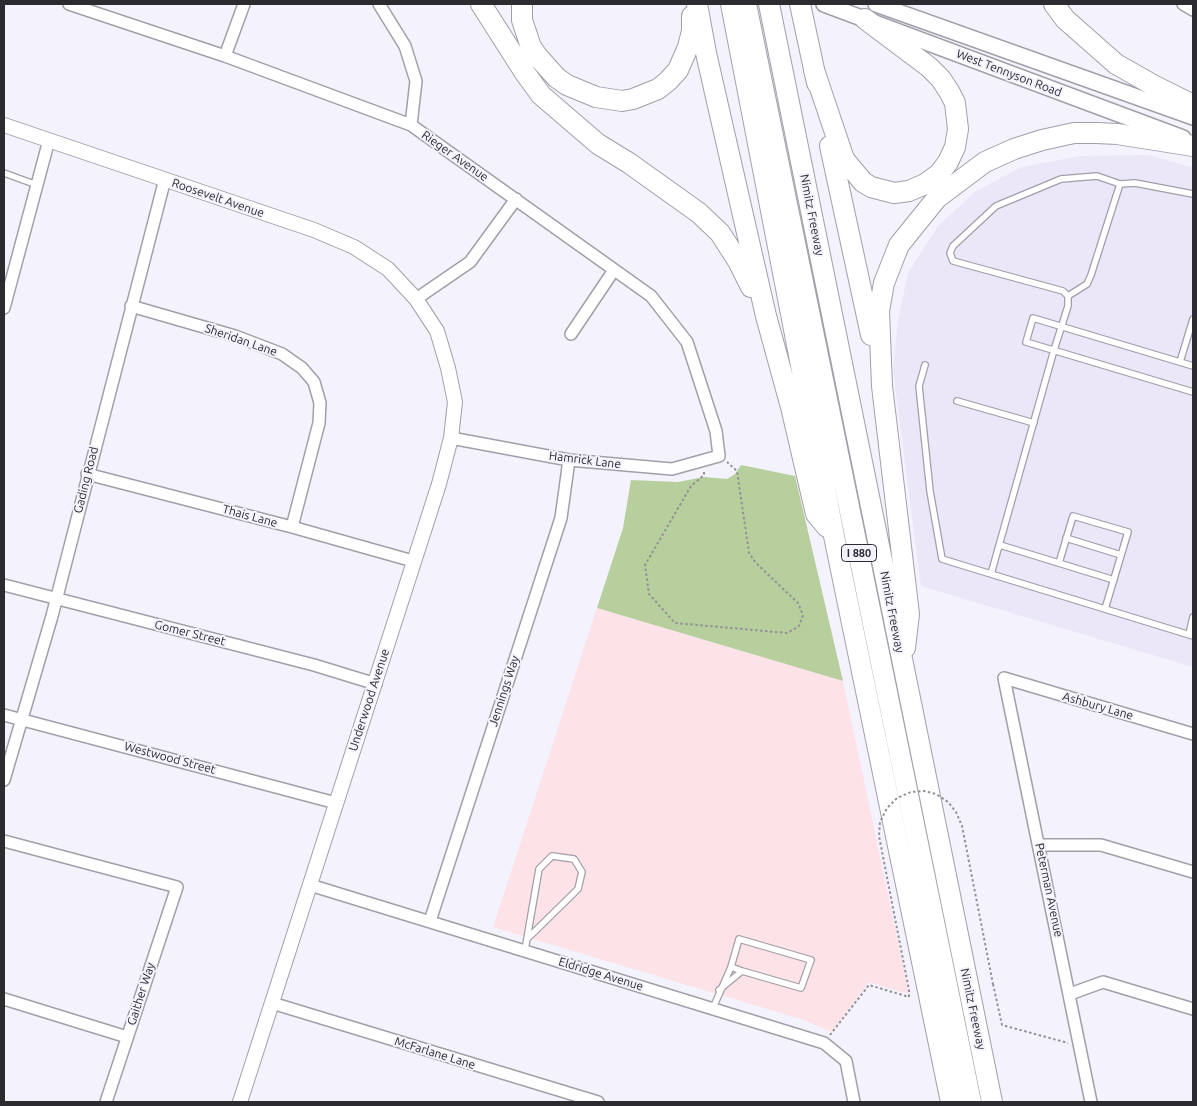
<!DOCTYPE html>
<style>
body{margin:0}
#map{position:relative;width:1197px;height:1106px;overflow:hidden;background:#f4f2fc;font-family:Ubuntu,sans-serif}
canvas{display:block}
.frame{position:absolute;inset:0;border:5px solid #2c2b2f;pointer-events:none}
</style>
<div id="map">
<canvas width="1197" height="1106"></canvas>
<div class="frame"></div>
</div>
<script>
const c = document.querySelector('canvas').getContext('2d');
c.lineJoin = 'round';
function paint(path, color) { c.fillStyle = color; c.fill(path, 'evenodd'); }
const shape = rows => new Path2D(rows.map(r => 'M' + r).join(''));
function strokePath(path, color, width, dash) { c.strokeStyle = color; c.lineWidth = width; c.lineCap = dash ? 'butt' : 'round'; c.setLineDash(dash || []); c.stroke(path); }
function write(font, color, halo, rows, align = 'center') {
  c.font = font + ' Ubuntu,sans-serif'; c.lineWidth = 4; c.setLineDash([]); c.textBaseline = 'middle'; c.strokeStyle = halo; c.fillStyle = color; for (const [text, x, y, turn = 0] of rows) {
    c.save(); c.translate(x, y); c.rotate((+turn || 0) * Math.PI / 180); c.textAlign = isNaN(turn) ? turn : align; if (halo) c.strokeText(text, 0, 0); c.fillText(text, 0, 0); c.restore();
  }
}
paint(shape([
 [1149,155,1193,168,1193,667,921,586,893,370,898,321,908,273,938,226,975,192,1022,167,1081,156]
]), '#ebe6f8');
paint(shape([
 [597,608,843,681,909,994,869,982,832,1032,801,1019,493,927]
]), '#fde2e7');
paint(shape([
 [741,465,795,476,843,681,597,608,623,528,631,480,678,482,704,477,727,479,735,474]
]), '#b7cf9c');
const service = shape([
 [4,173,37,185],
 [1068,296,1087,284,1091,275,1120,184],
 [1180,362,1193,319],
 [925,365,919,386,930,491,942,559,1193,636],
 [1193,366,1033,318,1026,342,1193,392],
 [957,401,1034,423],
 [1066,538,1121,555],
 [1000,545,1114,580],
 [1059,563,1073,516,1128,532,1105,609],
 [991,574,1054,350,1068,306,1068,296,1063,291,953,261,950,253,953,246,996,206,1061,179,1097,176,1120,184,1135,183,1193,194],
 [1189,634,1193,617],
 [525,950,539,869,552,856,574,859,582,872,578,889,528,938],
 [719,990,742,971,801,988,811,960,739,939,731,967,742,971],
 [713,1008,731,967]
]);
const minor = shape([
 [69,4,225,56,411,125,651,296,687,342,716,431,719,456,672,469,569,460,451,438],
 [379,4,405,46,416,81,411,125],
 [1183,4,1193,10],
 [225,56,244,4],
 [416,299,470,262,516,199],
 [131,306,235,336,282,354,302,368,314,382,320,403,319,423,292,527],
 [4,308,49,140],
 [571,334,614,270],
 [87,474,292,527,413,561],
 [4,585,314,665,376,684],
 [4,715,336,803],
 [4,780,52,616,165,179],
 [4,841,177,887,106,1102],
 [1039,845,1101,845,1193,872],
 [310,885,824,1043,846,1061,854,1102],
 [430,921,561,518,569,460],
 [1070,994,1103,982,1193,1009],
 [4,999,127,1037],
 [272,1003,598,1102],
 [1091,1102,1004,678,1193,734]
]);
const tertiary = shape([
 [4,125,314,230,354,247,388,269,416,299,437,331,448,368,455,402,451,438,439,484,240,1102]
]);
const secondary = shape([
 [824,4,1183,138],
 [876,4,1193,117]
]);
const motorway = shape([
 [481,4,525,73,541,95,598,144,629,163,699,213,720,233,738,261,751,287],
 [522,4,522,20,531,47,538,57,557,78,567,85,596,97,622,101,633,99,658,89,668,81,678,70,688,47,692,31,692,16],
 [697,4,706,53,766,316,791,407,816,514,827,527],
 [731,4,834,536,951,1102],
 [746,4,971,1102],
 [769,4,992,1102],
 [800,4,817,83],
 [1054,4,1065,19,1116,64,1153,85,1193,105],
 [814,70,844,159,863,182,871,187,894,193,909,191,925,184,939,174,948,162,955,147,958,129,955,103,950,93,941,79,929,67,865,19],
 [830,146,871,335],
 [905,648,909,614,882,386,879,311,884,283,899,245,937,198,985,162,1014,149,1042,140,1074,133,1097,133,1117,134,1193,146]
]);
strokePath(service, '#a19fa8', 8);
strokePath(minor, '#a19fa8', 14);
strokePath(tertiary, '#a19fa8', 16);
strokePath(secondary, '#a19fa8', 18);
strokePath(motorway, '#a19fa8', 22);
strokePath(shape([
 [704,472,704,475,691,486,645,565,649,594,675,623,787,633,799,626,803,615,798,603,756,563,749,553,737,471,727,462],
 [993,984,1002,1025,1068,1043],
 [830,1035,869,985,909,997]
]), '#939198', 2, [2.5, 2.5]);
strokePath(service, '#fff', 5.5);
strokePath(minor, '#fff', 11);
strokePath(tertiary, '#fff', 14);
strokePath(secondary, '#fff', 15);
strokePath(motorway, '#fff', 20);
strokePath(shape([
 [909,997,909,990,879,836,880,822,887,808,897,798,911,792,924,791,936,794,948,802,956,812,962,826,993,984]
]), '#939198', 2, [2.5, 2.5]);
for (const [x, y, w] of [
 [859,553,35]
]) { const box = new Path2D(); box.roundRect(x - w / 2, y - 8.5, w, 17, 4); c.fillStyle = '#f4f2fc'; c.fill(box); strokePath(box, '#2c2b2f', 1); }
write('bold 11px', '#2c2b2f', null, [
 ["I 880",859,553]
]);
write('12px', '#2c2b2f', '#f4f2fc', [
 ["West Tennyson Road",1009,73,21],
 ["Rieger Avenue",455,156,35],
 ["Roosevelt Avenue",218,198,19],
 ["Nimitz Freeway",812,215,79],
 ["Sheridan Lane",241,340,19],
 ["Hamrick Lane",585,460,7],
 ["Gading Road",86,480,-76],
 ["Thais Lane",250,516,15],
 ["Nimitz Freeway",892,612,79],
 ["Gomer Street",190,633,14],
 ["Jennings Way",504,691,-72],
 ["Underwood Avenue",369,700,-72],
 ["Ashbury Lane",1098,706,16],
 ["Westwood Street",170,758,15],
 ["Peterman Avenue",1049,890,78],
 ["Eldridge Avenue",601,974,17],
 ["Gaither Way",141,994,-72],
 ["Nimitz Freeway",973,1009,78],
 ["McFarlane Lane",435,1053,17]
]);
</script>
